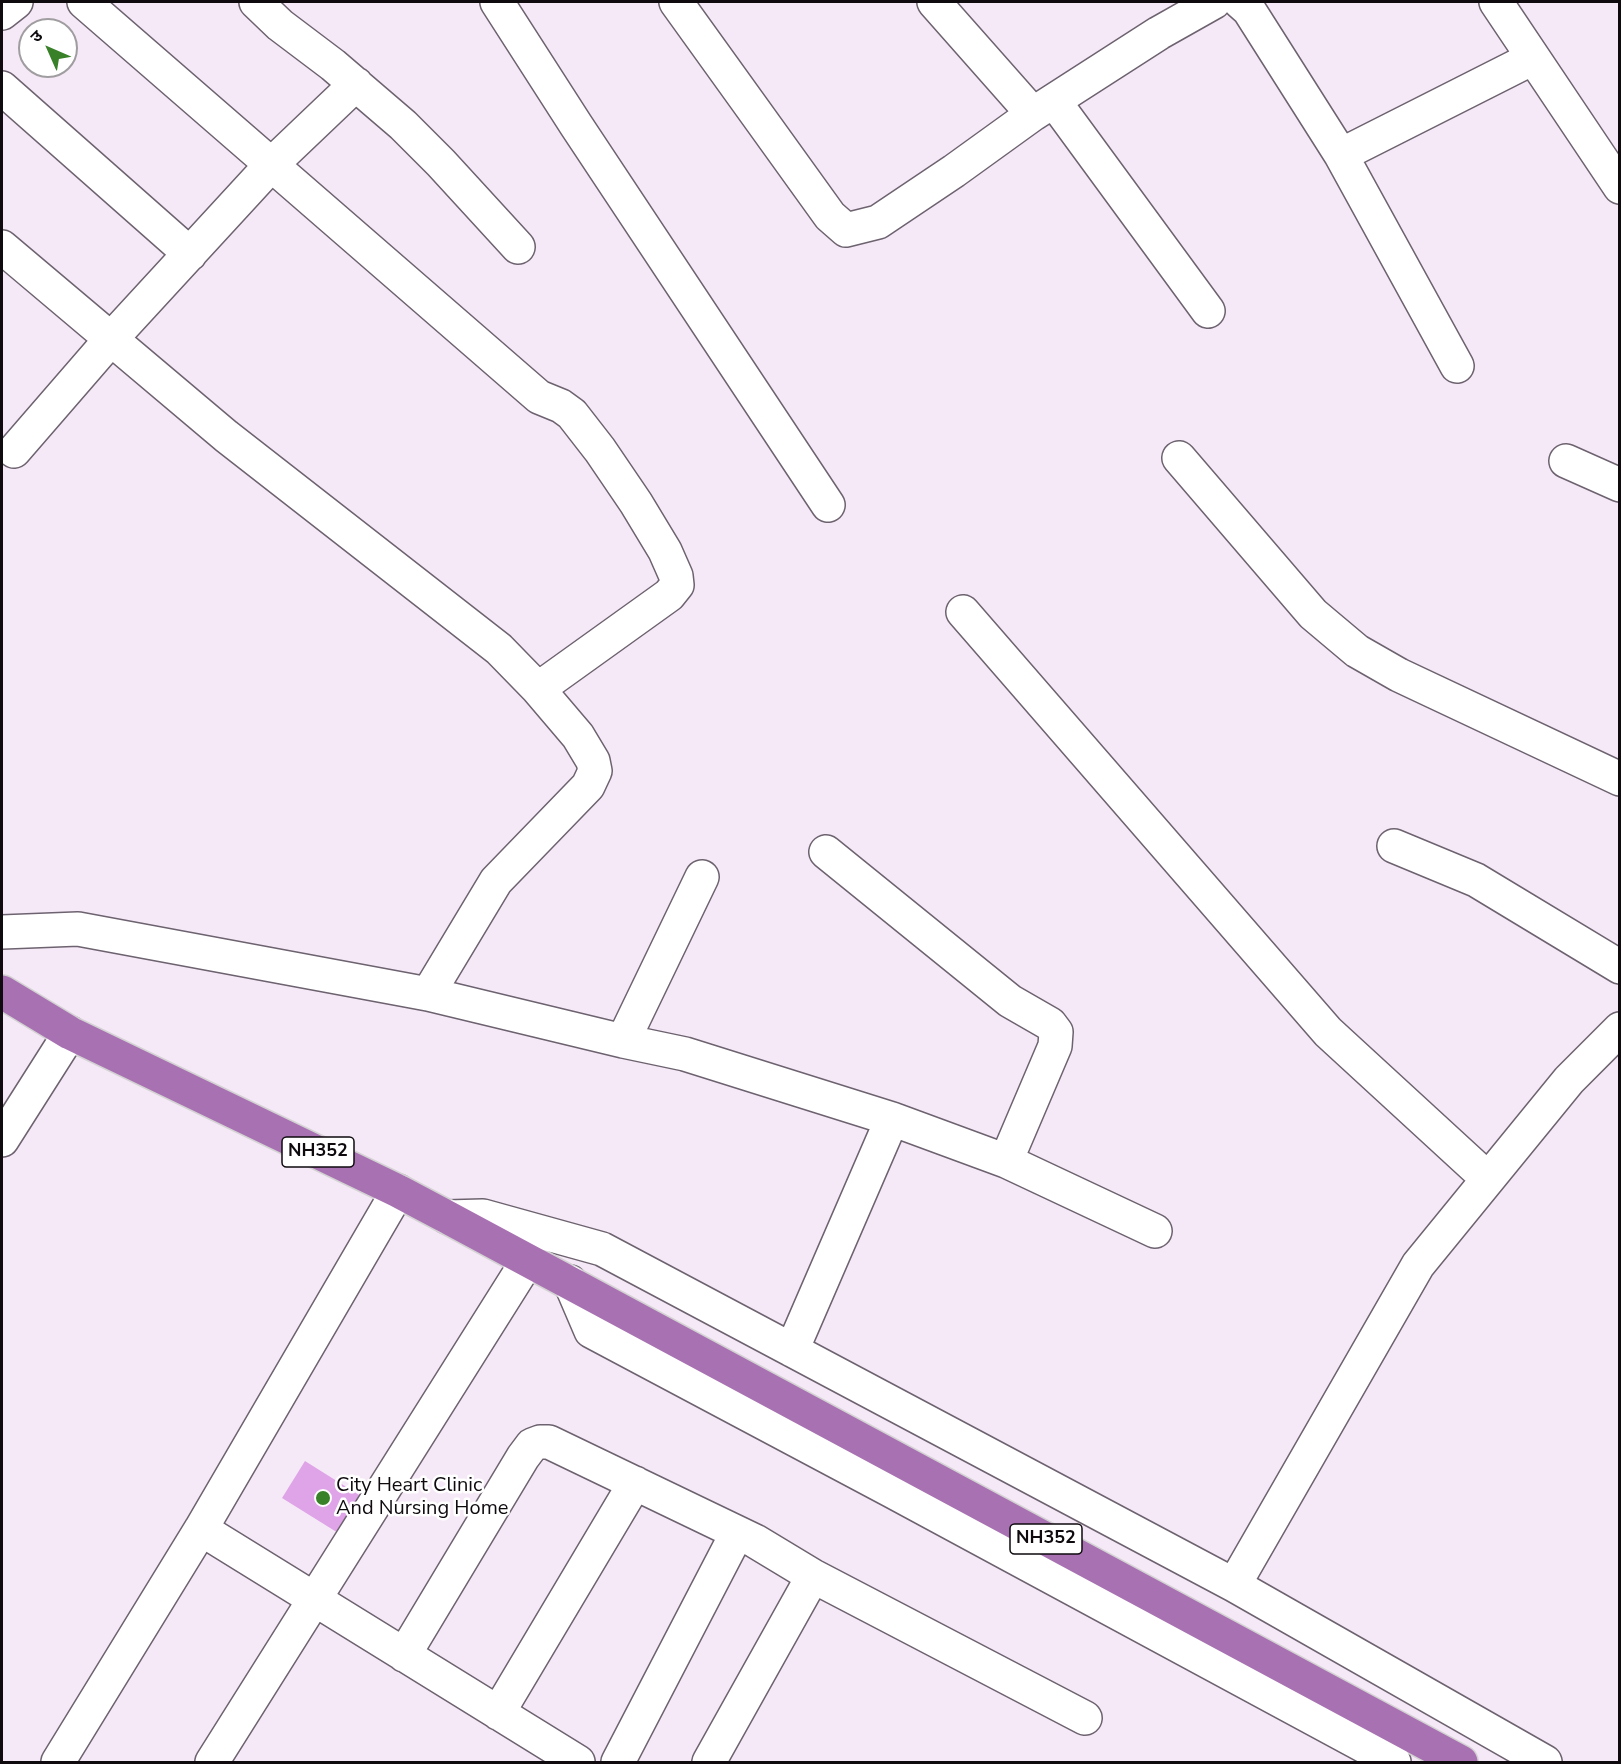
<!DOCTYPE html>
<meta charset="utf-8">
<style>
body{margin:0}
#map{position:relative;width:1621px;height:1764px;overflow:hidden;background:#f6e9f7;font-family:"Nunito Sans","Noto Sans Devanagari",sans-serif}
canvas{display:block}
.frame{position:absolute;inset:0;border:3px solid #0e0a0e;pointer-events:none}
.north{position:absolute;left:18px;top:18px;width:60px;height:60px;box-sizing:border-box;background:#fff;border:2px solid #9f9d9f;border-radius:50%;rotate:315deg;font-size:16px;font-weight:700;line-height:24px;text-align:center;color:#0e0a0e}
.north::after{content:'';display:block;margin:auto;width:21px;height:27px;background:#388128;clip-path:polygon(50% 0,100% 100%,50% 72%,0 100%)}
</style>
<div id="map">
<canvas width="1621" height="1764"></canvas>
<div class="frame"></div>
<div class="north">उ</div>
</div>
<script>
const c = document.querySelector('canvas').getContext('2d');
c.lineJoin = 'round';
function paint(path, color) { c.fillStyle = color; c.fill(path, 'evenodd'); }
const shape = rows => new Path2D(rows.map(r => 'M' + r).join(''));
function strokePath(path, color, width, dash) { c.strokeStyle = color; c.lineWidth = width; c.lineCap = dash ? 'butt' : 'round'; c.setLineDash(dash || []); c.stroke(path); }
function write(font, color, halo, rows, align = 'center') {
  c.font = font + ' "Nunito Sans",sans-serif'; c.lineWidth = 5; c.setLineDash([]); c.textBaseline = 'middle'; c.strokeStyle = halo; c.fillStyle = color; for (const [text, x, y, turn = 0] of rows) {
    c.save(); c.translate(x, y); c.rotate((+turn || 0) * Math.PI / 180); c.textAlign = isNaN(turn) ? turn : align; if (halo) c.strokeText(text, 0, 0); c.fillText(text, 0, 0); c.restore();
  }
}
paint(shape([
 [305,1461,367,1500,343,1536,282,1498]
]), '#dea4e7');
const minor = shape([
 [84,2,539,397,561,406,572,414,600,450,636,503,665,551,676,576,677,585,669,595,538,689],
 [256,2,280,25,333,65,403,125,441,163,518,247],
 [497,2,576,125,828,505],
 [676,2,830,216,846,230,878,222,954,171,1033,114,1159,33,1214,2],
 [934,2,1033,114],
 [1240,2,1249,10,1341,155,1457,366],
 [1496,2,1620,187],
 [2,13,16,2],
 [2,88,190,254],
 [1054,101,1208,311],
 [1341,155,1533,58],
 [2,247,226,436,499,649,538,689,578,736,593,761,595,771,588,786,496,881,428,994],
 [14,451,111,339,272,164,356,84],
 [1179,458,1313,614,1357,651,1399,675,1620,779],
 [1566,461,1620,485],
 [963,612,1328,1032,1488,1179],
 [1394,846,1476,880,1620,967],
 [826,852,1010,1001,1050,1024,1056,1032,1055,1046,1006,1161],
 [2,932,78,929,428,994,623,1041,685,1054,892,1119,1006,1161,1155,1231],
 [623,1041,702,877],
 [2,1140,70,1033],
 [447,1217,483,1216,602,1249,1234,1585,1545,1762],
 [570,1282,591,1331,892,1491,1394,1762],
 [792,1350,892,1119],
 [201,1529,578,1762],
 [1234,1585,1418,1265,1569,1080,1620,1029],
 [404,1655,523,1457,532,1445,540,1442,549,1442,755,1541,813,1576,1085,1718],
 [498,1713,635,1483],
 [58,1762,201,1529,398,1191],
 [212,1762,528,1260],
 [618,1762,737,1533],
 [709,1762,813,1576]
]);
const highway = shape([
 [2,992,70,1033,398,1191,447,1217,1461,1762]
]);
strokePath(minor, '#6d626f', 36);
strokePath(highway, '#d4d3d4', 36);
strokePath(minor, '#fff', 33);
strokePath(highway, '#a871b1', 33);
for (const [x, y, r, color] of [
 [323,1498,8,"#388128"]
]) { const dot = new Path2D(); dot.arc(x, y, r, 0, 2 * Math.PI); c.fillStyle = color; c.fill(dot); strokePath(dot, '#fff', 2); }
for (const [x, y, w] of [
 [318,1152,72],
 [1046,1539,72]
]) { const box = new Path2D(); box.roundRect(x - w / 2, y - 15, w, 30, 4.5); c.fillStyle = '#fff'; c.fill(box); strokePath(box, '#0e0a0e', 1.5); }
write('bold 18px', '#0e0a0e', null, [
 ["NH352",318,1152],
 ["NH352",1046,1539]
]);
write('20px', '#0e0a0e', '#fff', [
 ["City Heart Clinic",336,1486],
 ["And Nursing Home",336,1509]
], 'left');
</script>
